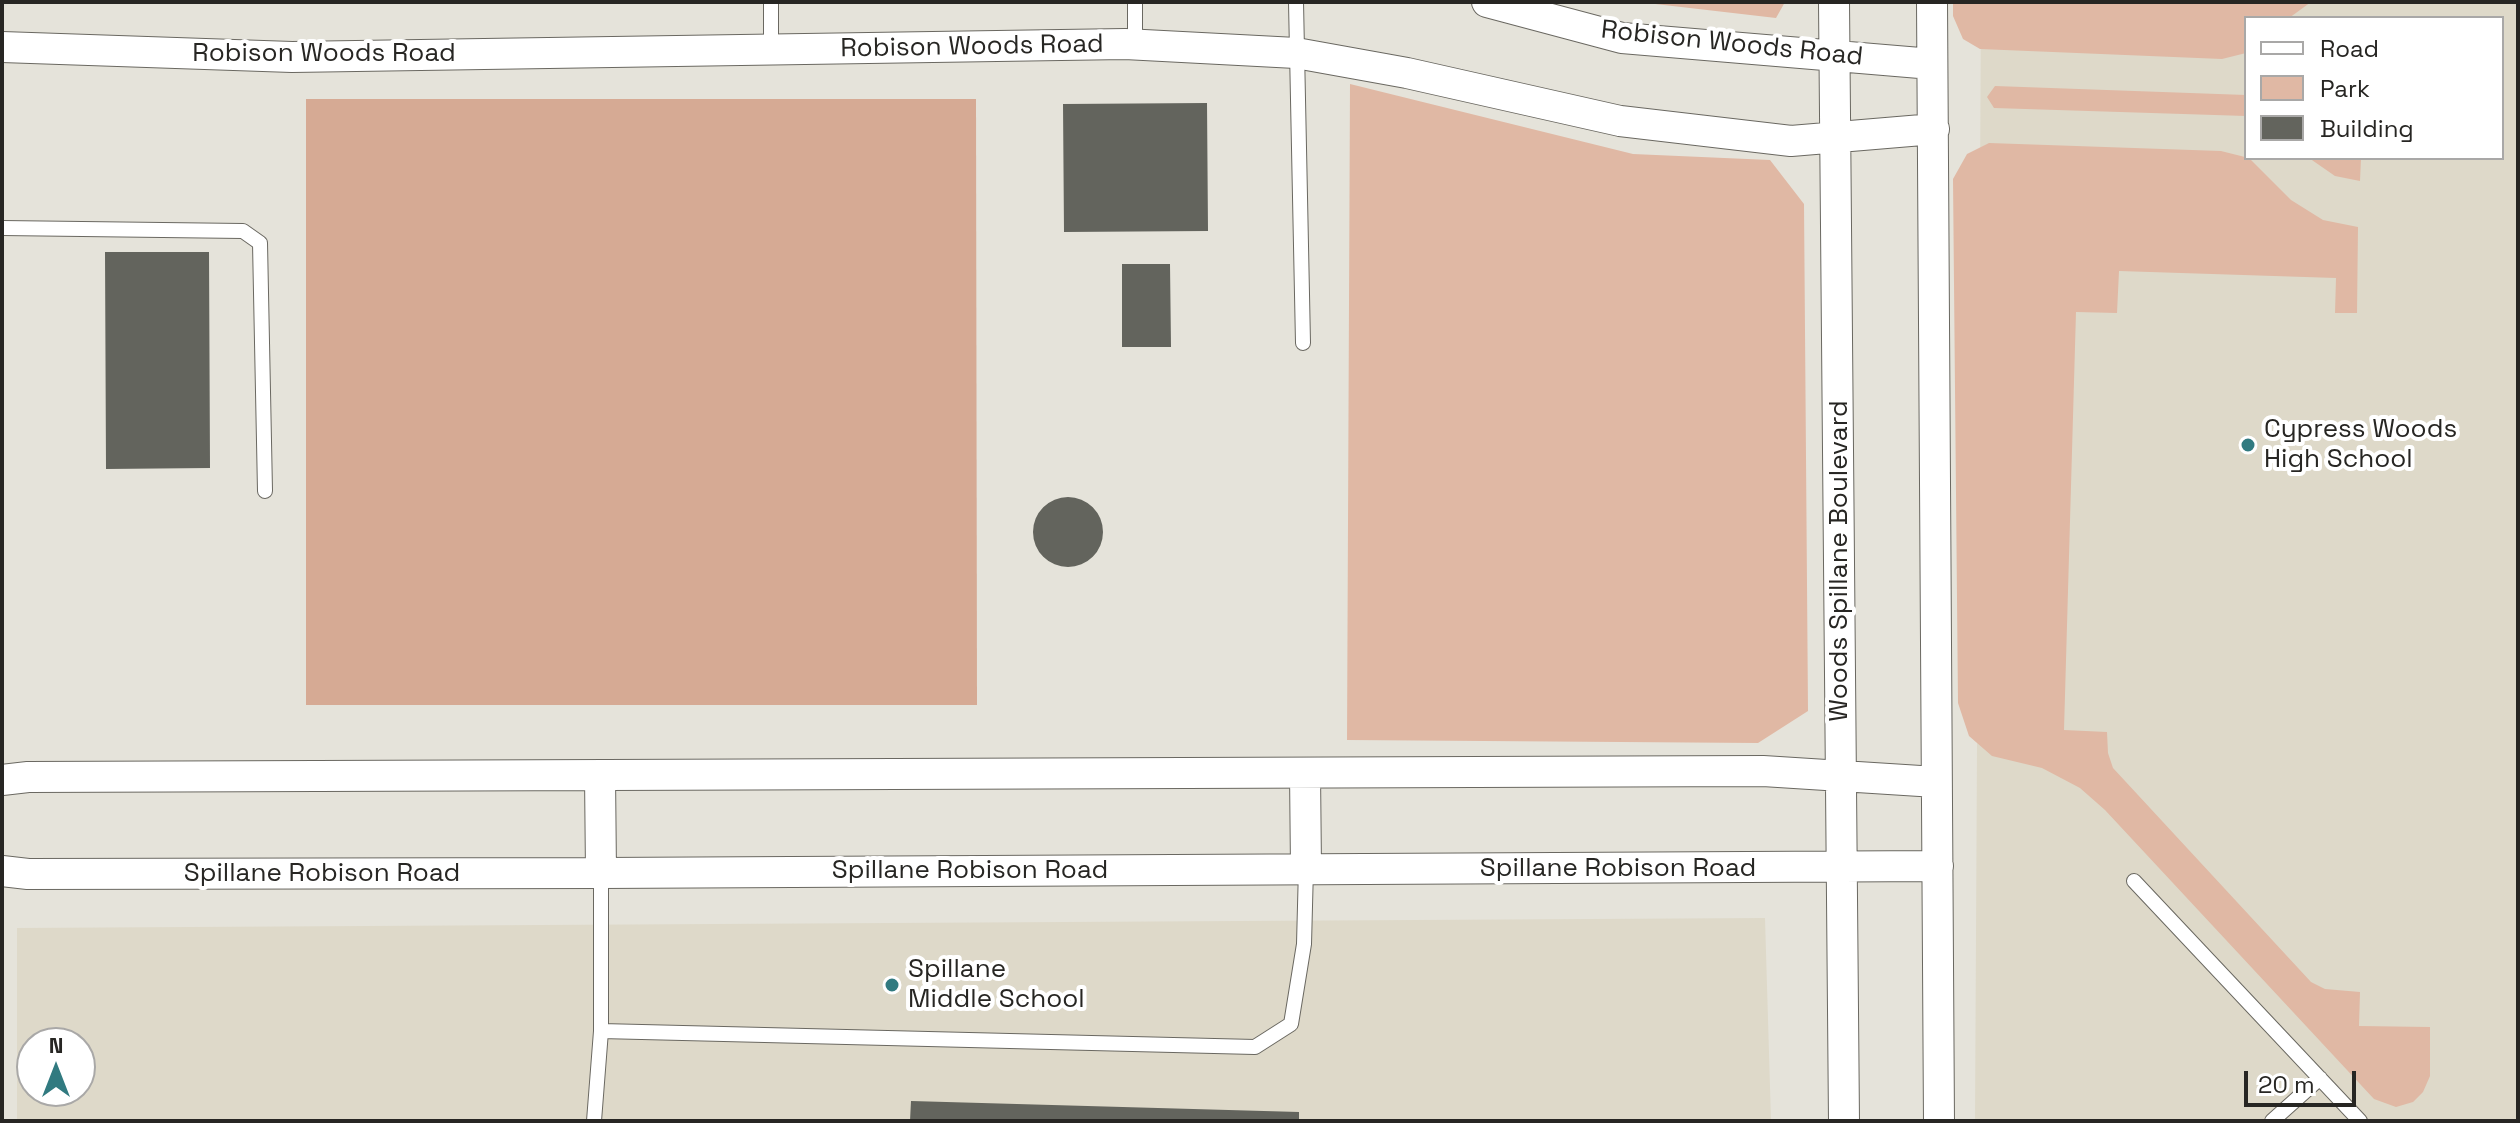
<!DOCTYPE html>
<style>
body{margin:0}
#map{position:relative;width:2520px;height:1123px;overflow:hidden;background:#e5e3da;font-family:"Space Grotesk",sans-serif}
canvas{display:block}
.frame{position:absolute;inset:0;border:4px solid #272623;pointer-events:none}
.legend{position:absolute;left:2244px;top:16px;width:260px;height:144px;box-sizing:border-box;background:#fff;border:2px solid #a9a8a7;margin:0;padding:10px 14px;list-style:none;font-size:24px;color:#272623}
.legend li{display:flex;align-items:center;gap:16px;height:40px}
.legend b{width:40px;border:2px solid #a9a8a7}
.north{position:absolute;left:16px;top:1027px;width:80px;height:80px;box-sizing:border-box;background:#fff;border:2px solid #a9a8a7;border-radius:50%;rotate:0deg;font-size:22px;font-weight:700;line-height:32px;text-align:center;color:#272623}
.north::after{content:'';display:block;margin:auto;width:28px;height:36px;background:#317a80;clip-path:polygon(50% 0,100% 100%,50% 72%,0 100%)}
.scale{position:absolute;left:2244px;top:1071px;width:112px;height:36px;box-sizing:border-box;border:4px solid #272623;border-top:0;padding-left:10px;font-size:24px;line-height:28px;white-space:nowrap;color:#272623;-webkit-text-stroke:6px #fff;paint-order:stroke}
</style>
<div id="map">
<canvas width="2520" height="1123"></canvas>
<div class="frame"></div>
<ul class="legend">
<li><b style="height:10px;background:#fff"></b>Road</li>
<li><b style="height:22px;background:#e0b8a4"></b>Park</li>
<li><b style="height:22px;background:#63645d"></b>Building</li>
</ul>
<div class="north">N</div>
<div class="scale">20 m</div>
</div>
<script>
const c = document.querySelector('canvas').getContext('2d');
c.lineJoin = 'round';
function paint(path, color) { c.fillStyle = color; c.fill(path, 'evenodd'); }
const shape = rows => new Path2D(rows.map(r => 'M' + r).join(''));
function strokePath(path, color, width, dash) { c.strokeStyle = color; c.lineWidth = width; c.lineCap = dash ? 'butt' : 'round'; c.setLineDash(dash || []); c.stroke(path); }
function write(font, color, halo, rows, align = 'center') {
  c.font = font + ' "Space Grotesk",sans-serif'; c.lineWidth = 8; c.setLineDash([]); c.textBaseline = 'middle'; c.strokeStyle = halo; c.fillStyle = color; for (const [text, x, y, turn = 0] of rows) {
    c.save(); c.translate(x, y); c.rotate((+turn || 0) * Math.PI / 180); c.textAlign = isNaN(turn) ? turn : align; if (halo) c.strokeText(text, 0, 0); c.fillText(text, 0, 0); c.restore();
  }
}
paint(shape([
 [1981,2,2518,2,2518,1121,1975,1121],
 [2246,18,2502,18,2502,158,2246,158],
 [1765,918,1771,1121,17,1121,17,928],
 [32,1043,80,1043,80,1091,32,1091]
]), '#ded9c9');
paint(shape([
 [1638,2,1785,2,1776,18],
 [1953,2,2311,2,2289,18,2246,18,2246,53,2222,59,1980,49,1963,39,1953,16],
 [1350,84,1633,154,1770,160,1804,204,1808,711,1758,743,1347,740],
 [1995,86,2246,95,2246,116,1994,108,1987,97],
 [1989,143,2221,151,2249,158,2291,200,2323,220,2358,227,2357,313,2335,313,2336,278,2119,271,2117,313,2076,312,2064,730,2107,732,2108,753,2113,768,2311,982,2325,989,2360,992,2359,1026,2430,1027,2430,1076,2423,1092,2413,1102,2396,1107,2374,1099,2105,810,2080,788,2042,768,1992,756,1969,736,1958,703,1953,179,1967,154],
 [2309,158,2361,158,2360,181,2335,176]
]), '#e0b8a4');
paint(shape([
 [306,99,976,99,977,705,306,705]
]), '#d6aa94');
paint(shape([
 [1207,103,1208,231,1064,232,1063,104],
 [105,252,209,252,210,468,106,469],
 [1122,264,1170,264,1171,347,1122,347],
 '1033 532a35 35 0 1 1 70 0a35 35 0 1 1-70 0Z',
 [911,1101,1299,1112,1299,1121,910,1121]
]), '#63645d');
const service = shape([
 [1135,2,1135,45],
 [1296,2,1303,343],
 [771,50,771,2],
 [2,228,243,231,260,243,265,491],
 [2134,881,2360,1121],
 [601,1031,1255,1047,1291,1024,1304,944,1306,868],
 [594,1121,601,1031,601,873],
 [2272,1121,2320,1078]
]);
const minor = shape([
 [1487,2,1622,38,1932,64],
 [1834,2,1844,1121],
 [1932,2,1939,1121],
 [2,47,292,57,1125,44,1296,53,1407,73,1620,121,1791,141,1934,129],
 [1305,773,1306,868],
 [600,775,601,873],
 [2,780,28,777,1763,771,1936,782],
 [2,871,28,874,601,873,1938,866]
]);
strokePath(service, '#6a6861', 16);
strokePath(minor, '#6a6861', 32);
strokePath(service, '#fff', 14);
strokePath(minor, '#fff', 30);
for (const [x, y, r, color] of [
 [2248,445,8,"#317a80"],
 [892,985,8,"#317a80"]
]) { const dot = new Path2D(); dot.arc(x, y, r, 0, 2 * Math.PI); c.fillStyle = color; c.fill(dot); strokePath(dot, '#fff', 3); }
write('26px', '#272623', '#fff', [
 ["Robison Woods Road",1732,44,6],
 ["Robison Woods Road",972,47,-1],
 ["Robison Woods Road",324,54],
 ["Woods Spillane Boulevard",1840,561,-90],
 ["Spillane Robison Road",1618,869],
 ["Spillane Robison Road",970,871],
 ["Spillane Robison Road",322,874]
]);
write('26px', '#272623', '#fff', [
 ["Cypress Woods",2264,430],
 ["High School",2264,460],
 ["Spillane",908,970],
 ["Middle School",908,1000]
], 'left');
</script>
